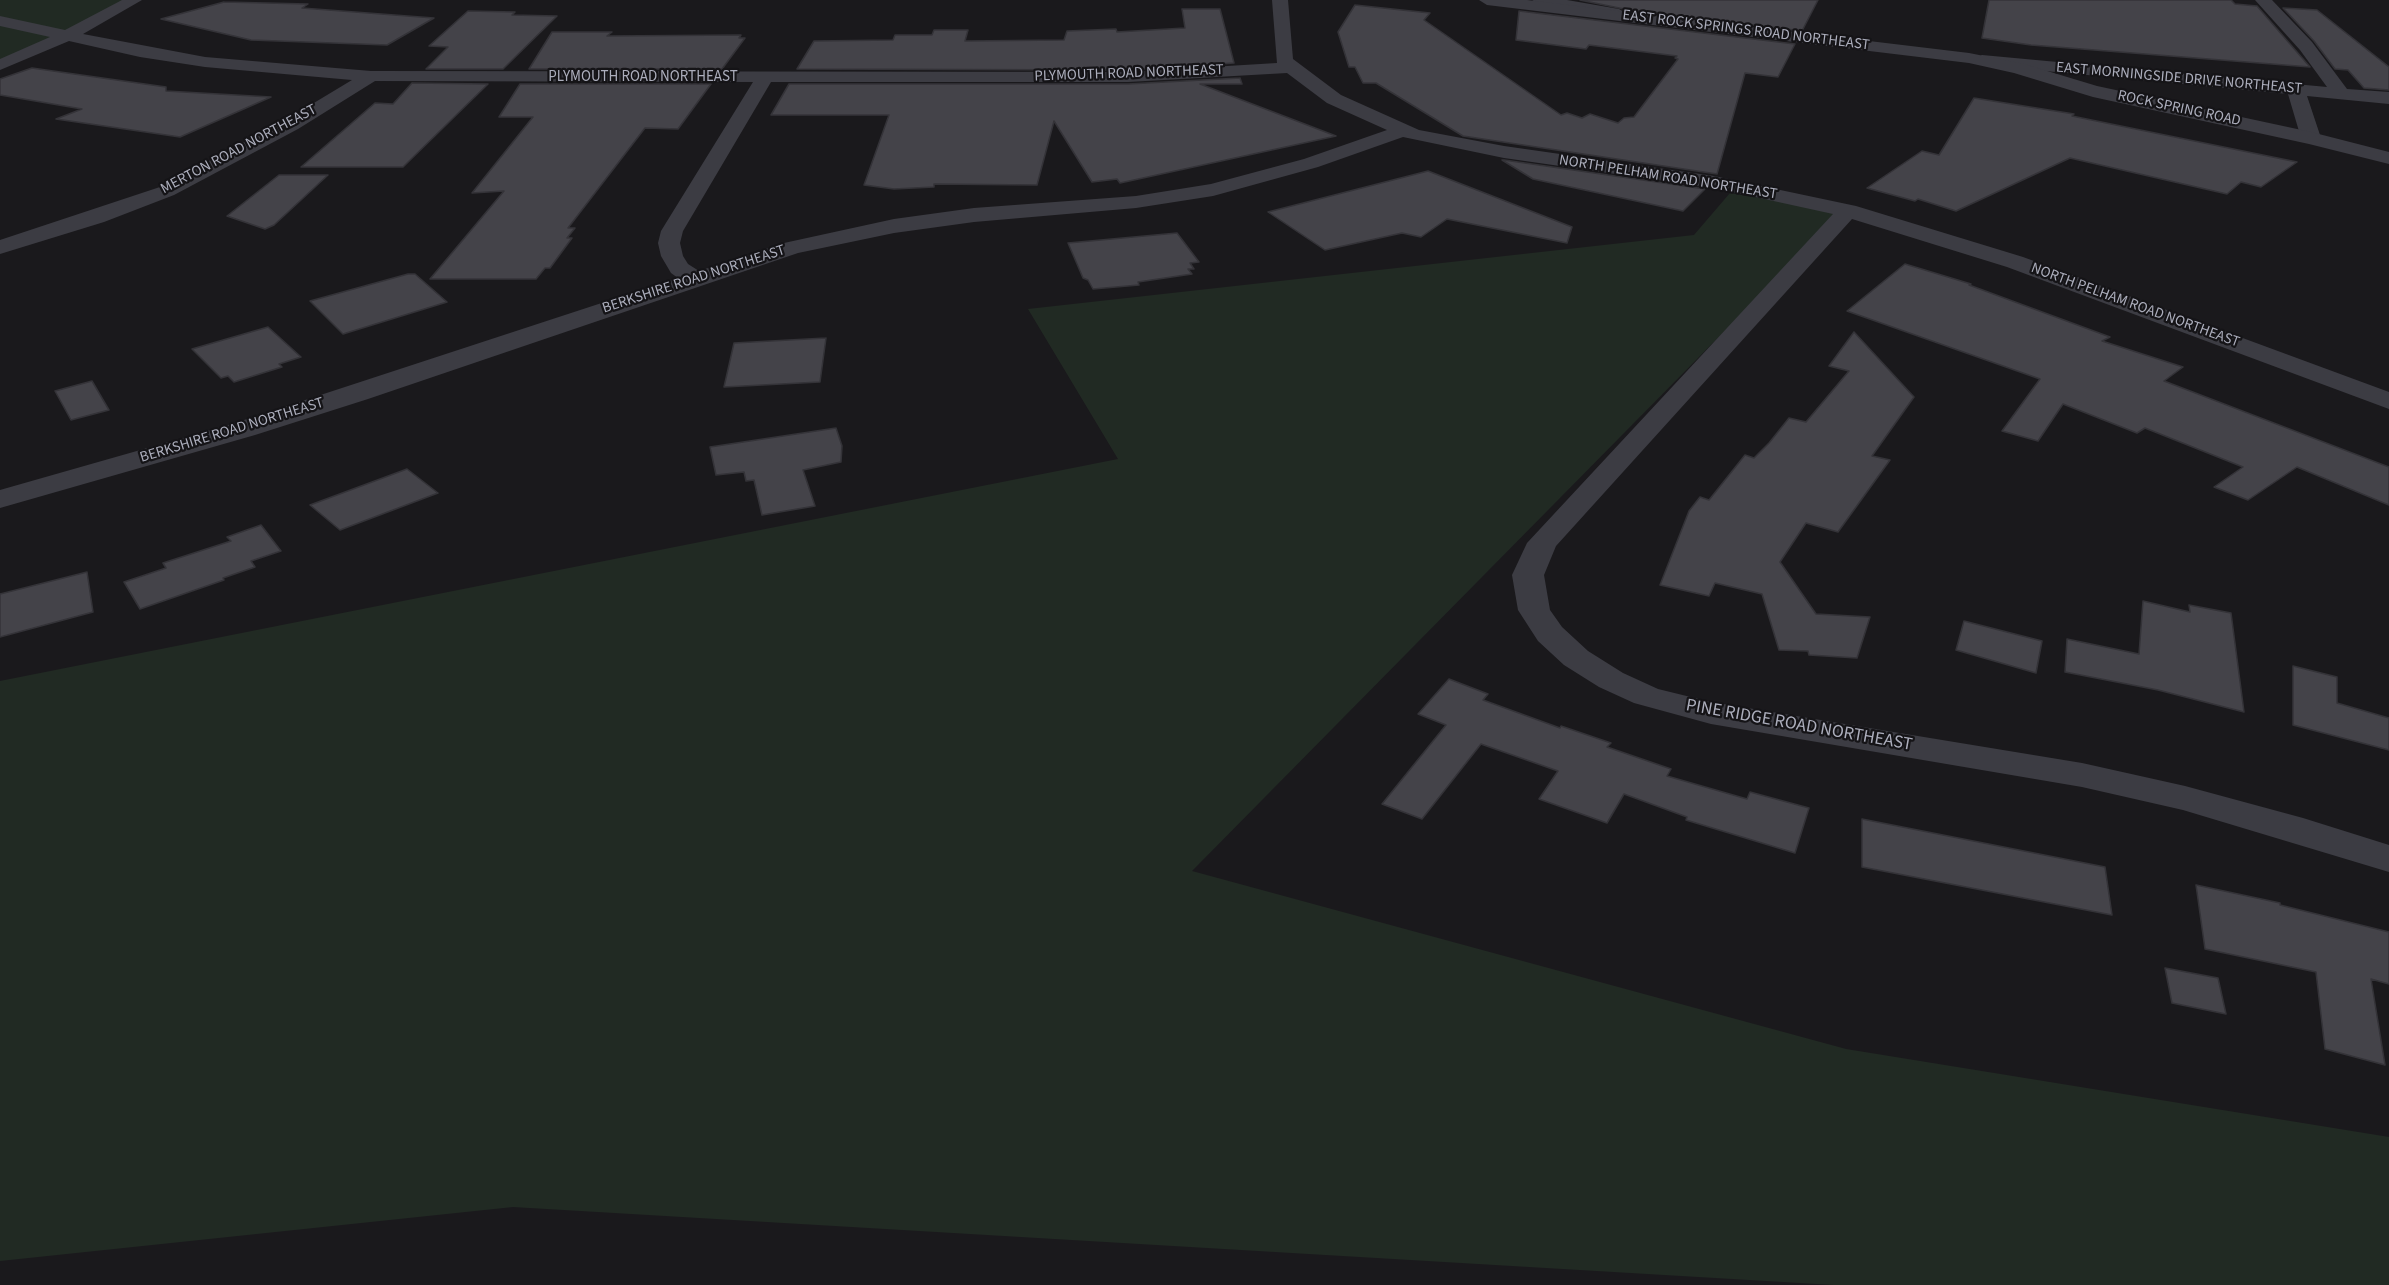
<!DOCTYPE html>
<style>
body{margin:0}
canvas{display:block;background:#1a191c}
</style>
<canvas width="2389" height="1285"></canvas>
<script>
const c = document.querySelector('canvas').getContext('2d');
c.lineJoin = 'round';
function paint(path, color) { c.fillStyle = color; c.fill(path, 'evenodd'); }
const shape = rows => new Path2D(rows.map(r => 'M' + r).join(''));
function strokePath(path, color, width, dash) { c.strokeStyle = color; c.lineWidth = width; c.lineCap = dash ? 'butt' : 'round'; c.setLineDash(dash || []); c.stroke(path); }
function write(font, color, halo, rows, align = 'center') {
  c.font = font + ' "Source Sans 3",sans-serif'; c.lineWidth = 4.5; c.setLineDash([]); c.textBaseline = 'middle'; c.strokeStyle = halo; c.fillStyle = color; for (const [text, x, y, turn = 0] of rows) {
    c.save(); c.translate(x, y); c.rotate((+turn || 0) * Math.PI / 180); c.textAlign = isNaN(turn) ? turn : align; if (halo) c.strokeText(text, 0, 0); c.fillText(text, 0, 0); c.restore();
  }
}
paint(shape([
 [0,0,126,0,0,67],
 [1730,193,1842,212,1192,871,1846,1049,2389,1137,2389,1285,1834,1285,513,1207,0,1261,0,681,1118,459,1028,309,1694,235]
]), '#212a23');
const building = shape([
 [1580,0,1818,0,1802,31,1624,9,1580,0],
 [1989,0,2231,0,2235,4,2257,6,2310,67,2031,45,1982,38,1989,0],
 [224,2,308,4,302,8,434,18,387,45,251,40,161,19,224,2],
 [1355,5,1430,13,1424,20,1561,115,1567,113,1582,118,1590,114,1618,123,1624,118,1634,117,1678,59,1675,58,1677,56,1589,45,1586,49,1516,40,1519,11,1795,44,1778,77,1745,73,1717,174,1463,136,1376,83,1363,83,1355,67,1349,67,1338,32,1355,5],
 [2283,8,2317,10,2389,67,2389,90,2364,88,2348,70,2335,69,2314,41,2283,8],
 [1182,9,1220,9,1234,63,1128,70,797,69,814,41,893,40,895,35,932,35,934,30,968,30,965,41,1064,40,1067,31,1116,29,1117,32,1185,28,1182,9],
 [468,11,515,12,512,15,557,16,503,69,426,69,448,47,429,46,468,11],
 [552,32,612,32,607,36,741,35,739,38,745,38,722,69,529,69,552,32],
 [32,68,166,87,166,91,271,97,180,137,56,119,82,109,0,95,0,79,32,68],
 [1240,78,1242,84,1200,84,1336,136,1120,183,1117,179,1092,182,1054,121,1037,185,934,184,934,187,894,189,864,185,889,115,771,115,789,84,1128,84,1240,78],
 [412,83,488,84,403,167,301,167,375,103,393,104,412,83],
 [520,84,711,84,678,129,645,128,568,228,575,228,567,238,572,238,550,268,545,268,536,279,430,279,504,191,472,193,533,117,499,117,520,84],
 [1974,98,2074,114,2072,116,2297,162,2261,187,2241,182,2227,194,2070,158,1956,211,1918,199,1915,201,1867,188,1922,151,1939,155,1974,98],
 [1502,160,1504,160,1705,189,1683,211,1533,179,1502,160],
 [1428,171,1572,227,1567,243,1447,219,1421,237,1402,233,1325,250,1268,212,1428,171],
 [279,175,328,175,274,225,265,229,227,216,279,175],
 [1177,233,1199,262,1190,263,1194,269,1188,269,1192,274,1138,282,1139,285,1093,289,1088,280,1083,278,1068,243,1177,233],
 [1905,264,1971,284,1969,285,2110,337,2102,341,2183,367,2164,381,2389,467,2389,505,2297,467,2248,500,2214,487,2243,467,2145,428,2137,433,2063,404,2038,441,2002,431,2040,379,1847,311,1905,264],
 [408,274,415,274,447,302,343,334,310,301,408,274],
 [268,327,301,357,279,364,282,367,234,382,228,376,221,378,192,349,268,327],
 [1854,332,1914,397,1872,456,1890,460,1838,532,1806,523,1780,562,1816,614,1870,617,1857,658,1809,655,1808,651,1779,650,1762,594,1715,583,1709,596,1660,585,1689,511,1700,497,1709,500,1745,455,1754,458,1769,443,1789,418,1806,422,1849,371,1829,366,1854,332],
 [826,338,820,382,724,387,734,343,826,338],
 [92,381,109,410,71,420,55,391,92,381],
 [836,428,842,446,841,462,803,470,815,506,762,515,754,480,746,481,744,472,716,475,710,447,836,428],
 [407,469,438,493,340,530,310,505,407,469],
 [261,525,281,551,251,561,255,567,223,578,224,580,140,609,124,582,166,568,163,563,231,541,227,537,261,525],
 [87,572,93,612,0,637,0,594,87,572],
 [2143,601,2190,612,2189,605,2231,613,2244,712,2158,690,2065,672,2067,639,2139,654,2143,601],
 [1964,621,2042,641,2036,673,1956,650,1964,621],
 [2293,666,2337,677,2337,703,2389,718,2389,750,2293,725,2293,666],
 [1449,679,1488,694,1483,700,1560,728,1561,726,1611,743,1607,747,1671,769,1667,776,1747,799,1750,792,1809,808,1795,853,1686,820,1687,817,1624,794,1607,823,1539,799,1558,771,1481,744,1422,819,1382,804,1446,725,1418,714,1449,679],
 [1862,819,2105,867,2112,915,1862,867,1862,819],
 [2196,885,2280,903,2280,905,2389,932,2389,984,2371,979,2385,1065,2325,1049,2316,972,2205,949,2196,885],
 [2165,968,2218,978,2226,1014,2172,1003,2165,968]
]);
paint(building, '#444349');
strokePath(building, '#343338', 1.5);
paint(shape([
 [122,0,142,0,83,34,205,57,371,71,1128,72,1277,63,1272,0,1288,0,1293,59,1341,95,1419,130,1504,146,1714,176,1856,206,2023,257,2389,392,2389,409,2007,267,1852,219,1556,546,1544,575,1550,610,1562,627,1588,651,1623,673,1658,689,1711,702,2082,763,2185,786,2303,818,2389,845,2389,872,2183,810,2082,787,1711,724,1634,703,1599,687,1564,665,1538,641,1518,610,1512,575,1527,543,1833,214,1714,188,1504,158,1403,137,1318,167,1213,196,1136,208,974,222,894,233,798,253,368,399,255,435,0,508,0,490,235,423,678,278,671,273,661,256,658,243,661,231,753,82,375,81,298,129,174,195,104,222,0,254,0,240,160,187,284,121,352,80,205,67,140,57,69,41,0,70,0,59,50,37,0,26,0,16,65,30,122,0],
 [1287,73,1327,103,1387,130,1304,159,1211,184,1136,196,974,208,894,219,784,243,699,271,688,264,683,256,680,243,683,231,771,82,1128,82,1287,73],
 [1532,0,1567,0,1619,9,1627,14,1619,19,1540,5,1532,0],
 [2255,0,2272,0,2312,42,2347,89,2389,92,2389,104,2307,96,2321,138,2318,142,2311,144,2304,142,2301,138,2288,94,1982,65,1973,60,1982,55,2327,87,2300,50,2255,0]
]), '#3c3c43');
paint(shape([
 [1479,0,1527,0,1969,53,2024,64,2097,86,2311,132,2389,152,2389,164,2309,144,2093,97,2014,73,1969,63,1487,5,1479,0]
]), '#3c3c43');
write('15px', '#acaebc', '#151417', [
 ["EAST ROCK SPRINGS ROAD NORTHEAST",1746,31,7],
 ["PLYMOUTH ROAD NORTHEAST",1129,74,-2],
 ["PLYMOUTH ROAD NORTHEAST",643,78],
 ["EAST MORNINGSIDE DRIVE NORTHEAST",2179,79,5],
 ["ROCK SPRING ROAD",2179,109,12],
 ["MERTON ROAD NORTHEAST",239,150,-28],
 ["NORTH PELHAM ROAD NORTHEAST",1668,178,9],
 ["BERKSHIRE ROAD NORTHEAST",694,280,-18],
 ["NORTH PELHAM ROAD NORTHEAST",2135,306,20],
 ["BERKSHIRE ROAD NORTHEAST",232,431,-17]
]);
write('18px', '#acaebc', '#151417', [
 ["PINE RIDGE ROAD NORTHEAST",1799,726,10]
]);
</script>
